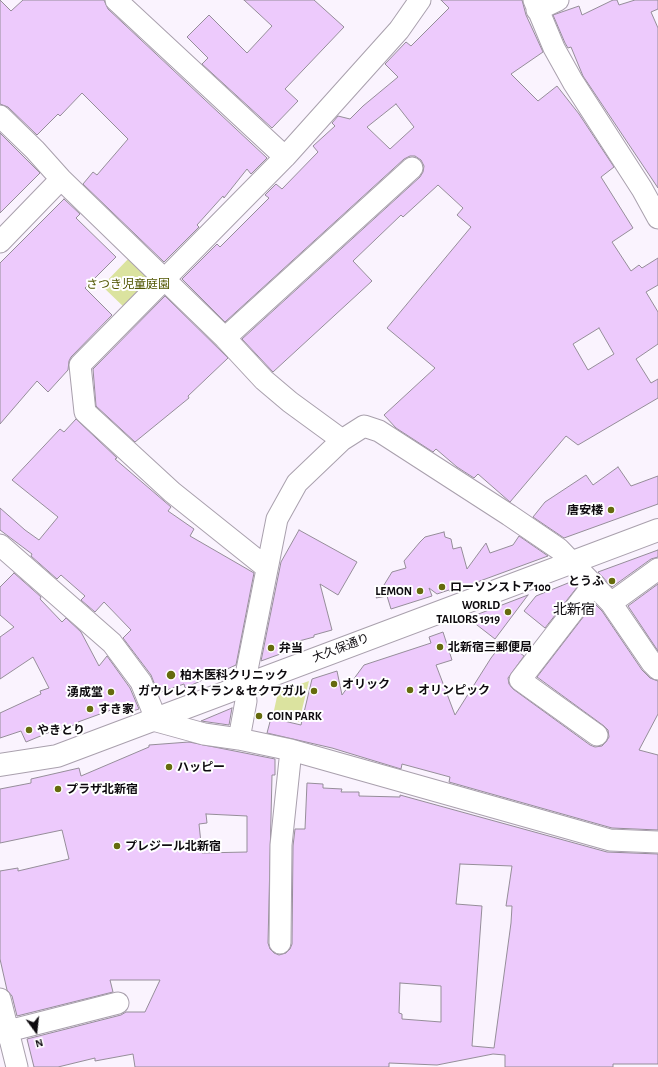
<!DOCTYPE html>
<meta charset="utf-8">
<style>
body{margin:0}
#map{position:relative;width:658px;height:1067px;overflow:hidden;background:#faf3fe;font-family:"Alegreya Sans",sans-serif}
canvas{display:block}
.north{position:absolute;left:16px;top:1011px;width:40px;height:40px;-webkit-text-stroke:3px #fff;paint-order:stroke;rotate:165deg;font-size:11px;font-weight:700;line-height:16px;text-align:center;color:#0e0b0f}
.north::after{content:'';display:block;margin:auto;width:14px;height:18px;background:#0e0b0f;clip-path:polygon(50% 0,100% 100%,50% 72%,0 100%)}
</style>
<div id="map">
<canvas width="658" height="1067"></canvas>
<div class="north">N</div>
</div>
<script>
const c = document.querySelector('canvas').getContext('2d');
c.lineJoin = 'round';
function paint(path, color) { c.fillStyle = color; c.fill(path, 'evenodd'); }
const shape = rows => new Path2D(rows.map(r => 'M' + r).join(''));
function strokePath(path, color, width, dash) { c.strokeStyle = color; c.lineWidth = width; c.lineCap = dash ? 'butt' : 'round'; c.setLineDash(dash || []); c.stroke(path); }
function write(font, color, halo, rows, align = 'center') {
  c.font = font + ' "Alegreya Sans","Noto Sans JP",sans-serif'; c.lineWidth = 4; c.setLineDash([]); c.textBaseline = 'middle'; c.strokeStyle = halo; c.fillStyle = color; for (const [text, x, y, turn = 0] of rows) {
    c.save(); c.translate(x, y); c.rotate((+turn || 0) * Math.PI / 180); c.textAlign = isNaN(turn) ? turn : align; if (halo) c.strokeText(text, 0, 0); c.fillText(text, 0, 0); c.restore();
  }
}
paint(shape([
 [131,256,155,280,127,310,102,286],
 [309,681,299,722,273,715,278,692]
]), '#dbe39f');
const building = shape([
 [0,0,11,11,23,0,104,0,108,9,267,158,251,174,247,169,224,198,223,196,197,225,199,227,164,262,83,184,93,172,97,175,128,139,82,93,60,116,58,114,37,135,8,107,0,104,0,0],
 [244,0,314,0,344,27,285,89,298,101,272,128,202,64,208,58,187,37,209,15,247,53,272,26,244,0],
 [441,0,522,0,526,15,543,52,511,74,538,101,557,86,579,114,614,167,601,177,633,228,612,242,631,271,639,265,642,268,658,258,658,285,646,292,658,312,658,344,636,359,651,383,658,379,658,398,578,445,566,436,510,502,478,474,474,478,457,467,436,449,433,452,396,428,384,415,435,368,387,328,471,227,457,215,463,208,438,185,403,217,401,215,353,261,372,281,273,372,242,339,420,177,423,172,424,166,421,160,415,156,410,156,404,159,225,322,182,279,217,244,220,247,269,198,265,195,276,184,282,189,318,152,313,146,335,126,332,123,338,116,350,119,363,106,398,77,385,64,406,42,411,46,449,8,441,0],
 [396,104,414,127,390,149,367,127,396,104],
 [599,328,614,354,588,370,573,344,599,328],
 [613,0,617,0,619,5,635,0,658,0,658,9,651,12,658,28,658,188,583,76,571,47,568,48,565,43,553,15,579,6,582,15,613,0],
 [0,133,40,173,0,213,0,133],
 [64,199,80,214,76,218,116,257,85,288,112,315,71,357,69,361,68,370,48,392,37,381,0,424,0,263,64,199],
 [165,296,228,358,188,396,189,398,135,442,96,406,93,369,165,296],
 [76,419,117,458,115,459,171,507,168,511,194,529,190,536,254,573,236,665,185,688,184,684,158,693,151,675,123,638,131,630,104,602,95,612,81,600,85,596,61,575,57,579,31,556,32,554,0,530,0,508,25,530,39,540,58,517,12,480,60,429,64,432,76,419],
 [618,467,631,486,658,476,658,504,564,538,533,517,545,502,586,475,593,485,618,467],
 [299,530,357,562,338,595,320,584,332,630,314,635,314,637,284,645,294,649,261,661,281,562,299,530],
 [444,532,445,537,451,539,453,549,461,547,467,569,486,543,490,553,513,545,519,536,548,556,450,592,449,590,437,594,429,588,432,596,391,609,387,596,376,598,392,572,406,568,404,561,420,542,425,537,444,532],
 [658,550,658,557,651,559,612,587,598,572,658,550],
 [14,573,41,597,40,599,62,622,66,618,81,632,99,666,107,656,130,688,139,709,130,712,127,705,112,712,111,710,78,722,79,723,56,732,55,730,26,742,21,731,0,738,0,713,41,694,40,691,49,688,33,657,0,679,0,637,14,627,0,615,0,587,14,573],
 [573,581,578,586,545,628,524,611,536,596,573,581],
 [658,584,658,651,628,606,658,584],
 [528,595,495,639,468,618,528,595],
 [594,603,602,611,642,670,650,678,658,681,658,714,639,750,658,755,658,830,612,828,449,782,450,777,402,764,401,769,332,748,267,733,271,718,301,725,312,679,337,671,342,695,364,665,431,643,429,637,443,632,452,660,436,665,455,715,491,658,504,641,524,656,508,678,509,684,513,689,590,745,595,747,602,746,606,742,609,737,608,730,604,726,537,677,594,603],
 [232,708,229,725,201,721,232,708],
 [189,742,275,759,275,775,272,775,268,943,270,949,274,953,279,955,286,953,290,949,292,944,293,846,295,829,305,829,307,783,323,784,323,788,342,789,341,792,359,792,359,796,400,797,400,795,607,852,658,854,658,1064,613,1064,613,1067,505,1067,505,1055,493,1054,437,1065,389,1063,389,1067,135,1067,133,1054,95,1061,95,1058,58,1067,34,1067,27,1039,121,1015,126,1012,145,1012,160,980,110,980,113,992,17,1016,12,996,7,990,0,959,0,871,18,868,18,871,69,859,62,830,0,843,0,789,31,783,31,779,79,768,81,776,149,747,149,745,189,742],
 [206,814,247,816,247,852,202,853,199,824,207,823,206,814],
 [460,864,512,866,506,906,512,906,511,923,494,1048,472,1046,482,906,456,904,460,864],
 [400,983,441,986,441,1022,402,1019,402,1014,399,1013,400,983]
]);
paint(building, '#edcafc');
strokePath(building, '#958d99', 1);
const minor = shape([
 [116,0,285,157],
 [534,0,554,48,573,82,642,189,658,218],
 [537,10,558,0],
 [0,116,35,150,61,179,225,338,264,380,290,402,342,440],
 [0,242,61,179],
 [225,338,412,168],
 [0,545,112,643,141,682,152,709,153,720,204,734,239,739,291,750,610,840,658,842],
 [267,568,172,492,85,412,80,365,285,157,399,30,420,0],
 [594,584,520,680,597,735],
 [611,603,658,569],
 [239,739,246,701,244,685,277,519,297,483,342,440,364,426,379,431,509,515,559,549,611,603,652,663,658,669],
 [280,943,281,845,291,750],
 [0,999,17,1067],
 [0,1033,118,1003]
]);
const major = shape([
 [0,765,57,756,658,530]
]);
strokePath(minor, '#a9a0ad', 23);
strokePath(major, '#a9a0ad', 24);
strokePath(minor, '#fff', 21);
strokePath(major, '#fff', 22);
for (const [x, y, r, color] of [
 [611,510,4,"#656b0d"],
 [612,581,4,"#656b0d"],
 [442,587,4,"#656b0d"],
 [420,591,4,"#656b0d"],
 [508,612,4,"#656b0d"],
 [440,647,4,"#656b0d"],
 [271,648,4,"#656b0d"],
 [171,675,5,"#656b0d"],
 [334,684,4,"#656b0d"],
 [410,690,4,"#656b0d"],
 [314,691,4,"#656b0d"],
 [111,692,4,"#656b0d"],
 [90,709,4,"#656b0d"],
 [259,716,4,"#656b0d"],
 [29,730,4,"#656b0d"],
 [169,767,4,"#656b0d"],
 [58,789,4,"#656b0d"],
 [117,846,4,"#656b0d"]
]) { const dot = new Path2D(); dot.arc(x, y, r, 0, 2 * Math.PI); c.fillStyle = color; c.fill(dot); strokePath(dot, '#fff', 1.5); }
write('12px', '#505500', '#fff', [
 ["さつき児童庭園",128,284]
]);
write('bold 12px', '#0e0b0f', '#fff', [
 ["唐安楼",603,510,"right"],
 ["とうふ",604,581,"right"],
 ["ローソンストア100",450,587],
 ["LEMON",412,591,"right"],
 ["WORLD",500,605,"right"],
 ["TAILORS 1919",500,619,"right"],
 ["北新宿三郵便局",448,647],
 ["弁当",279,648],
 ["柏木医科クリニック",180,675],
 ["オリック",342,684],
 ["オリンピック",418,690],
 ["ガウレレストラン＆セクワガル",306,691,"right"],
 ["湧成堂",103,692,"right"],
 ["すき家",98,709],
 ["COIN PARK",267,716],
 ["やきとり",37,730],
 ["ハッピー",177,767],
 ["プラザ北新宿",66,789],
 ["プレジール北新宿",125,846]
], 'left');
write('12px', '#0e0b0f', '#fff', [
 ["大久保通り",341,648,-21]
]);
write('14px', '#0e0b0f', '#fff', [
 ["北新宿",574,610]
]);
</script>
